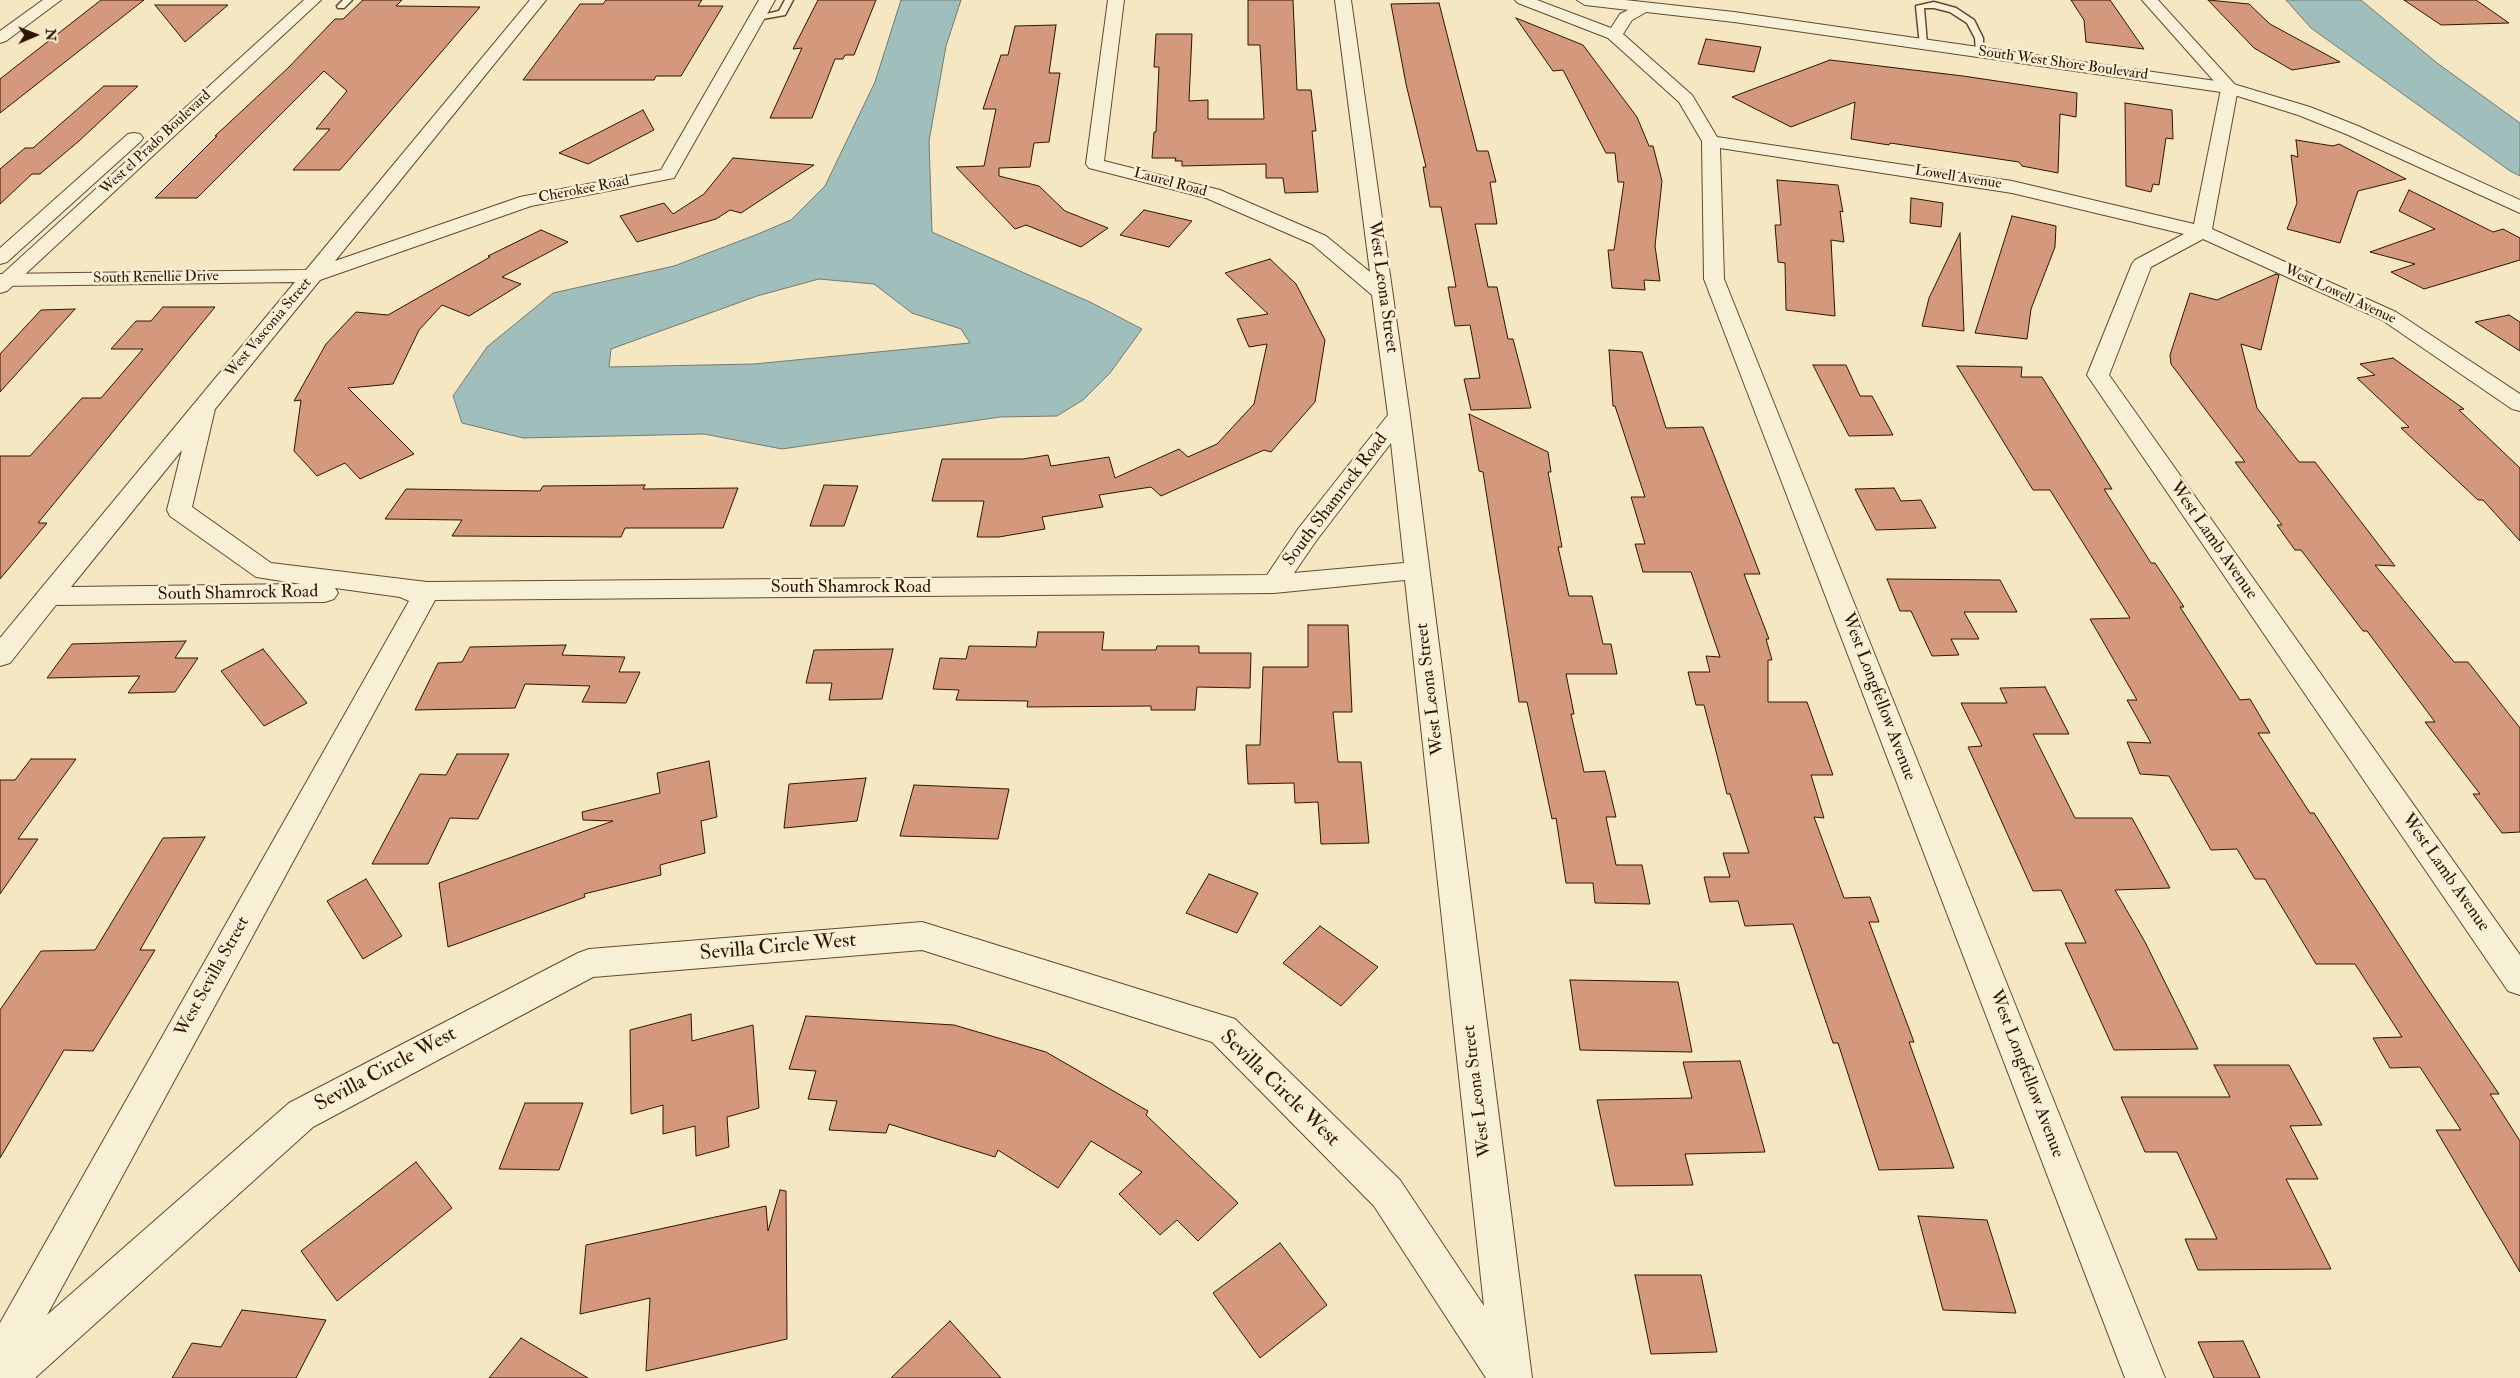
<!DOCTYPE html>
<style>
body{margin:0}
#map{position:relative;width:2520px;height:1378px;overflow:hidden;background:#f5e7c1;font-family:"IM FELL Double Pica",serif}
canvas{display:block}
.north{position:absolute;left:10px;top:10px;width:50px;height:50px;-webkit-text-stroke:4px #f8efd7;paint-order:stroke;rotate:89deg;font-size:14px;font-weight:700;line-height:20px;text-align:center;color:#301500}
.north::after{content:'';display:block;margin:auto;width:18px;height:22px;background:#301500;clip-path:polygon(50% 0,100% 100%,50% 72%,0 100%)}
</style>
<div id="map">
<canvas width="2520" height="1378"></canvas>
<div class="north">N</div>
</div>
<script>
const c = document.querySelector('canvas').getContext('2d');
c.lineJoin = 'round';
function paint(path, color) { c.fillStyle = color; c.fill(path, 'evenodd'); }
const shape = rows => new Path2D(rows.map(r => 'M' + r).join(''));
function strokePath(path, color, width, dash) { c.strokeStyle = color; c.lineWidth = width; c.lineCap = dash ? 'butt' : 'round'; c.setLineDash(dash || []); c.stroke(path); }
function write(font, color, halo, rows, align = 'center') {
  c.font = font + ' "IM FELL Double Pica",serif'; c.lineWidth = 5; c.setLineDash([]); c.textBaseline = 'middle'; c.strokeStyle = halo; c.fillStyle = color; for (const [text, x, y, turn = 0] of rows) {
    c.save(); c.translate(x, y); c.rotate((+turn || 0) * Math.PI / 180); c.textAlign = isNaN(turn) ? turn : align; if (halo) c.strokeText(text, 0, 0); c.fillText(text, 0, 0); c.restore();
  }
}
const water = shape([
 [901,0,961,0,946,46,929,141,932,232,1092,303,1142,329,1110,373,1083,400,1057,416,1000,417,782,449,704,434,523,438,462,423,453,396,487,347,553,293,674,266,758,234,791,220,825,186,875,82,901,0],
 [819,279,874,284,912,313,961,329,970,343,754,364,609,367,611,349,757,296,819,279],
 [2286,0,2361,0,2437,63,2520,123,2520,176,2510,171,2311,28,2286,0]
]);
paint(water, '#a0bebc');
strokePath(water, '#737a71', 1);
const building = shape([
 [101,0,144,0,0,113,0,79,101,0],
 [363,0,402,0,396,6,480,7,340,170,293,170,330,129,316,129,347,91,324,71,197,198,155,198,217,136,215,136,288,68,335,19,343,19,363,0],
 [606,0,702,0,698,6,723,6,681,76,656,76,654,80,523,80,580,4,603,4,606,0],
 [818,0,876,0,854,55,845,55,843,59,835,59,812,118,770,118,802,48,793,49,818,0],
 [1248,0,1293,0,1297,90,1311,90,1316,131,1312,131,1318,192,1285,193,1283,178,1266,178,1266,164,1182,166,1182,161,1175,161,1176,158,1152,158,1154,132,1156,132,1159,67,1154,67,1156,34,1192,34,1189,101,1208,100,1208,119,1264,119,1260,45,1248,45,1248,0],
 [2071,0,2110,0,2144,49,2086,42,2084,20,2071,0],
 [2208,0,2249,4,2270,24,2340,62,2292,70,2254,48,2208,0],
 [2404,0,2476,0,2509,23,2441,25,2404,0],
 [1439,3,1477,151,1488,151,1496,182,1490,182,1497,224,1475,224,1488,287,1497,287,1508,339,1513,339,1531,408,1471,410,1464,379,1480,378,1470,325,1455,326,1448,287,1456,287,1441,207,1430,207,1423,167,1426,167,1406,84,1391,4,1439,3],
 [155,5,228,5,185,42,155,5],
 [1516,18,1583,45,1637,117,1649,146,1653,146,1662,181,1655,246,1660,281,1644,280,1645,290,1612,288,1608,250,1614,250,1624,182,1618,182,1615,153,1606,153,1563,70,1553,71,1516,18],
 [1056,25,1049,73,1060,73,1049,142,1034,143,1030,167,999,168,999,176,1039,186,1065,211,1108,228,1081,247,1026,225,1015,229,956,167,984,166,996,109,983,109,1001,55,1008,55,1015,26,1056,25],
 [1706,39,1761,47,1754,72,1698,64,1706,39],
 [1830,60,1963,76,2077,93,2076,117,2060,114,2058,173,2022,166,2019,162,1890,143,1889,145,1851,139,1855,102,1791,127,1732,97,1830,60],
 [104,86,138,86,79,141,40,174,32,174,0,204,0,169,25,148,33,148,104,86],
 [2125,103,2172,110,2173,139,2166,138,2159,185,2153,184,2151,192,2126,186,2125,103],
 [643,110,654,130,588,164,559,153,643,110],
 [2296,140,2333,146,2339,144,2406,179,2358,191,2340,243,2287,229,2297,203,2291,155,2298,157,2296,140],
 [733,158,814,165,741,213,730,210,716,219,637,242,620,216,664,203,673,214,704,194,733,158],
 [1777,180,1838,185,1843,212,1840,211,1844,242,1831,240,1835,316,1786,310,1785,263,1778,262,1775,225,1781,225,1777,180],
 [2409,190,2493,232,2503,229,2520,238,2520,260,2424,289,2391,272,2415,264,2370,252,2435,229,2399,211,2409,190],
 [1911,198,1943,203,1941,227,1910,223,1911,198],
 [1144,210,1192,221,1169,247,1120,235,1144,210],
 [2012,216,2056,226,2055,247,2031,309,2027,339,1975,333,2012,216],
 [541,230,568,242,502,277,521,284,469,316,442,305,419,330,393,384,348,388,414,454,360,479,345,463,317,476,294,451,301,400,294,401,326,344,356,312,388,315,490,257,488,256,541,230],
 [1960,233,1964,331,1922,326,1929,298,1960,233],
 [1270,259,1296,284,1325,340,1315,402,1271,452,1264,450,1161,496,1151,487,1099,495,1103,507,1042,517,1045,529,999,537,977,537,984,501,932,501,942,459,1023,459,1048,455,1051,466,1109,457,1115,478,1179,449,1188,457,1217,444,1254,404,1267,344,1249,347,1237,319,1268,314,1225,273,1270,259],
 [2276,274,2279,275,2261,350,2241,344,2257,408,2299,462,2315,462,2395,566,2375,565,2454,662,2468,662,2520,728,2520,832,2502,833,2473,794,2480,794,2425,722,2435,722,2367,631,2363,631,2301,550,2295,550,2277,525,2282,525,2235,462,2245,462,2171,364,2170,355,2190,293,2217,300,2276,274],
 [163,307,215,307,38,523,47,523,0,579,0,456,30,456,82,398,101,398,143,349,111,349,136,321,151,321,163,307],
 [75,309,0,392,0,354,41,310,75,309],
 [2509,315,2520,322,2520,351,2475,322,2509,315],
 [1609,350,1642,352,1666,428,1703,427,1760,574,1744,574,1769,639,1766,639,1772,660,1768,660,1768,702,1807,702,1833,775,1811,775,1824,818,1814,817,1844,898,1870,897,1879,922,1869,922,1914,1042,1909,1042,1954,1168,1879,1170,1838,1043,1833,1043,1793,924,1745,926,1738,901,1710,902,1704,877,1730,877,1723,853,1749,853,1730,794,1727,794,1704,705,1696,705,1688,672,1710,672,1706,656,1720,657,1691,572,1643,572,1635,544,1645,544,1631,497,1645,497,1615,406,1613,406,1609,350],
 [2393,358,2464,409,2459,410,2520,468,2520,541,2483,500,2478,500,2401,428,2409,427,2357,378,2375,375,2360,364,2393,358],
 [1813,365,1846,365,1860,396,1872,396,1893,435,1849,436,1813,365],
 [1957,366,2022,367,2021,377,2042,377,2112,489,2104,489,2151,563,2155,563,2184,607,2180,607,2240,700,2250,699,2270,733,2258,733,2310,813,2314,813,2423,982,2499,1094,2490,1094,2520,1141,2520,1272,2436,1130,2461,1130,2420,1067,2390,1068,2373,1038,2402,1037,2355,964,2316,964,2265,879,2255,879,2237,849,2211,850,2169,776,2140,774,2127,742,2151,743,2127,700,2137,700,2090,619,2130,618,2050,490,2033,490,1957,366],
 [1469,414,1548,452,1551,472,1548,472,1562,547,1558,547,1569,596,1592,596,1603,644,1611,644,1617,674,1566,674,1574,714,1571,714,1584,772,1605,771,1616,817,1606,817,1616,865,1642,865,1650,904,1595,903,1593,883,1566,883,1556,818,1552,819,1527,702,1519,702,1483,472,1479,471,1469,414],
 [645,485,643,489,738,488,723,528,625,528,621,537,452,536,462,520,385,519,406,489,540,491,543,486,645,485],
 [824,485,858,486,844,526,810,526,824,485],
 [1894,488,1901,501,1921,500,1936,528,1876,530,1855,489,1894,488],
 [1887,579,2000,580,2017,612,1964,612,1979,639,1951,639,1959,655,1932,656,1911,611,1900,611,1887,579],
 [1308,625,1348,625,1352,712,1333,712,1338,762,1361,762,1369,843,1321,844,1318,802,1295,803,1294,783,1248,784,1246,745,1260,745,1263,667,1308,667,1308,625],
 [1038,632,1104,632,1102,650,1156,650,1157,646,1199,646,1199,653,1251,653,1250,688,1197,687,1195,710,1151,710,1151,706,1027,707,1028,701,956,700,959,690,933,689,940,658,966,659,969,646,1036,647,1038,632],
 [186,641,175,658,198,658,175,692,128,693,140,676,47,678,72,644,186,641],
 [566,645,562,655,625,657,619,672,640,672,626,703,582,702,590,686,525,684,515,708,415,710,438,663,462,662,470,647,566,645],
 [263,649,307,703,264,726,221,671,263,649],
 [893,649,882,699,829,700,832,683,806,683,814,650,893,649],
 [2045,687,2069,734,2033,734,2075,818,2132,818,2170,888,2115,890,2145,942,2198,1049,2114,1050,2065,943,2086,943,2061,890,2033,891,1968,747,1982,746,1961,703,2007,703,2000,688,2045,687],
 [457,754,509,754,478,819,450,818,428,864,372,864,420,774,446,775,457,754],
 [31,759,76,759,18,839,38,839,0,894,0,780,15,780,31,759],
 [709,761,717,817,701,821,705,853,660,865,661,875,584,894,585,897,448,947,439,883,613,821,583,820,582,812,660,793,657,773,709,761],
 [866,778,857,821,784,828,789,784,866,778],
 [914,785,1009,789,998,839,900,836,914,785],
 [205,837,140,950,155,950,93,1051,64,1050,0,1158,0,1010,41,951,95,950,163,838,205,837],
 [1209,874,1258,893,1237,933,1186,913,1209,874],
 [366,879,402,936,363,959,327,901,366,879],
 [1320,926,1378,967,1341,1006,1283,963,1320,926],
 [1570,980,1678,982,1692,1052,1580,1050,1570,980],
 [691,1014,692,1041,753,1025,759,1108,727,1117,729,1147,696,1156,695,1126,663,1134,663,1105,631,1114,630,1030,691,1014],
 [806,1016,954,1025,1046,1052,1148,1111,1146,1115,1238,1203,1198,1241,1177,1220,1160,1235,1119,1194,1142,1172,1091,1141,1058,1188,998,1150,995,1157,889,1124,886,1133,829,1130,837,1101,808,1099,816,1071,789,1069,806,1016],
 [1740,1061,1765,1152,1685,1154,1693,1185,1615,1186,1597,1100,1692,1098,1683,1062,1740,1061],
 [2214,1065,2289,1065,2322,1125,2290,1126,2318,1179,2286,1179,2331,1269,2198,1270,2185,1239,2217,1239,2177,1152,2145,1152,2121,1097,2230,1097,2214,1065],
 [525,1103,583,1103,559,1170,499,1169,525,1103],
 [416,1162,452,1208,337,1301,301,1251,416,1162],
 [780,1190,786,1191,787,1339,646,1371,650,1298,580,1314,586,1245,766,1206,768,1231,780,1190],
 [1918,1216,1987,1220,2016,1313,1943,1310,1918,1216],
 [1280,1243,1327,1305,1260,1358,1213,1293,1280,1243],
 [1635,1275,1701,1275,1717,1352,1651,1354,1635,1275],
 [242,1310,326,1320,296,1378,172,1378,192,1343,221,1347,242,1310],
 [950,1321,1001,1378,891,1378,950,1321],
 [521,1338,588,1378,489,1378,521,1338],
 [2243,1341,2260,1378,2214,1378,2198,1342,2243,1341]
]);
paint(building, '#d4987c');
strokePath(building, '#301500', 1);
const service = shape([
 [343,0,352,0,344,8,338,8,337,6,343,0],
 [785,0,793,0,785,15,757,20,753,17,779,11,785,0],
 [1934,2,1956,8,1974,20,1983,38,1983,54,1976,52,1975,38,1967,23,1950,12,1934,8,1924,8,1927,44,1920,46,1916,6,1934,2]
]);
const minor = shape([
 [43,0,61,0,6,41,0,43,0,31,43,0],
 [530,0,546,0,335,261,520,197,661,170,759,0,775,0,674,178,531,206,320,280,215,409,192,507,271,563,427,582,1267,575,1298,529,1388,415,1372,295,1312,244,1206,198,1089,168,1086,164,1108,0,1124,0,1104,161,1220,190,1326,236,1370,272,1335,0,1351,0,1410,416,1532,1378,1486,1378,1374,1206,1212,1042,922,950,593,977,313,1127,35,1378,0,1378,0,1323,409,601,400,597,335,588,338,593,334,599,325,602,56,605,10,663,0,666,0,638,295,282,0,286,0,274,306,270,530,0],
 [1391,443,1404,563,1294,573,1316,541,1391,443],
 [182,450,167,510,170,516,256,577,301,584,71,587,182,450],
 [1405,580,1484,1306,1400,1180,1235,1019,922,922,589,949,578,953,289,1103,47,1315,435,600,1274,593,1405,580],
 [1515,0,1537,0,1611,28,1620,14,1640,4,1650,4,1653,7,1650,10,1632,20,1623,34,1692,95,1717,137,2012,181,2194,224,2221,89,2142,0,2158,0,2238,88,2212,229,2396,312,2520,394,2520,411,2512,409,2382,320,2203,239,2151,267,2109,375,2520,955,2520,995,2508,991,2087,375,2132,264,2135,260,2184,234,2012,193,1720,148,1724,279,2165,1378,2125,1378,1704,279,1702,141,1679,102,1608,38,1518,3,1515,0]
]);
const tertiary = shape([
 [304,0,321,0,7,291,0,293,0,276,304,0],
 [1577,0,1625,0,1734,12,2230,83,2310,107,2358,126,2520,200,2520,213,2346,134,2298,115,2228,93,1734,22,1585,5,1577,0],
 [134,133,140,134,143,138,140,142,7,262,0,264,0,248,128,134,134,133]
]);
strokePath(service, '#614a30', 3);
strokePath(minor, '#614a30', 2);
strokePath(tertiary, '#614a30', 2);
paint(service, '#f8efd7');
paint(minor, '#f8efd7');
paint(tertiary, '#f8efd7');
write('15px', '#301500', '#f8efd7', [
 ["South West Shore Boulevard",2063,64,8],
 ["West el Prado Boulevard",156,143,-43],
 ["Lowell Avenue",1958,178,9],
 ["Laurel Road",1170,183,15],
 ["Cherokee Road",584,190,-11],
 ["South Renellie Drive",156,278,-1],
 ["West Lowell Avenue",2340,295,25],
 ["West Vasconia Street",269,328,-50]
]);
write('18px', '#301500', '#f8efd7', [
 ["West Leona Street",1382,287,82],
 ["South Shamrock Road",1336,500,-53],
 ["West Lamb Avenue",2213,541,55],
 ["South Shamrock Road",851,588],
 ["South Shamrock Road",238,594,-1],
 ["West Leona Street",1431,689,-97],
 ["West Longfellow Avenue",1878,697,69],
 ["West Lamb Avenue",2445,873,55],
 ["West Sevilla Street",213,977,-61],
 ["West Longfellow Avenue",2026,1074,69],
 ["West Leona Street",1478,1091,-97]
]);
write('21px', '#301500', '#f8efd7', [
 ["Sevilla Circle West",778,948,-5],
 ["Sevilla Circle West",386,1070,-28],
 ["Sevilla Circle West",1279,1089,44]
]);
</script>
